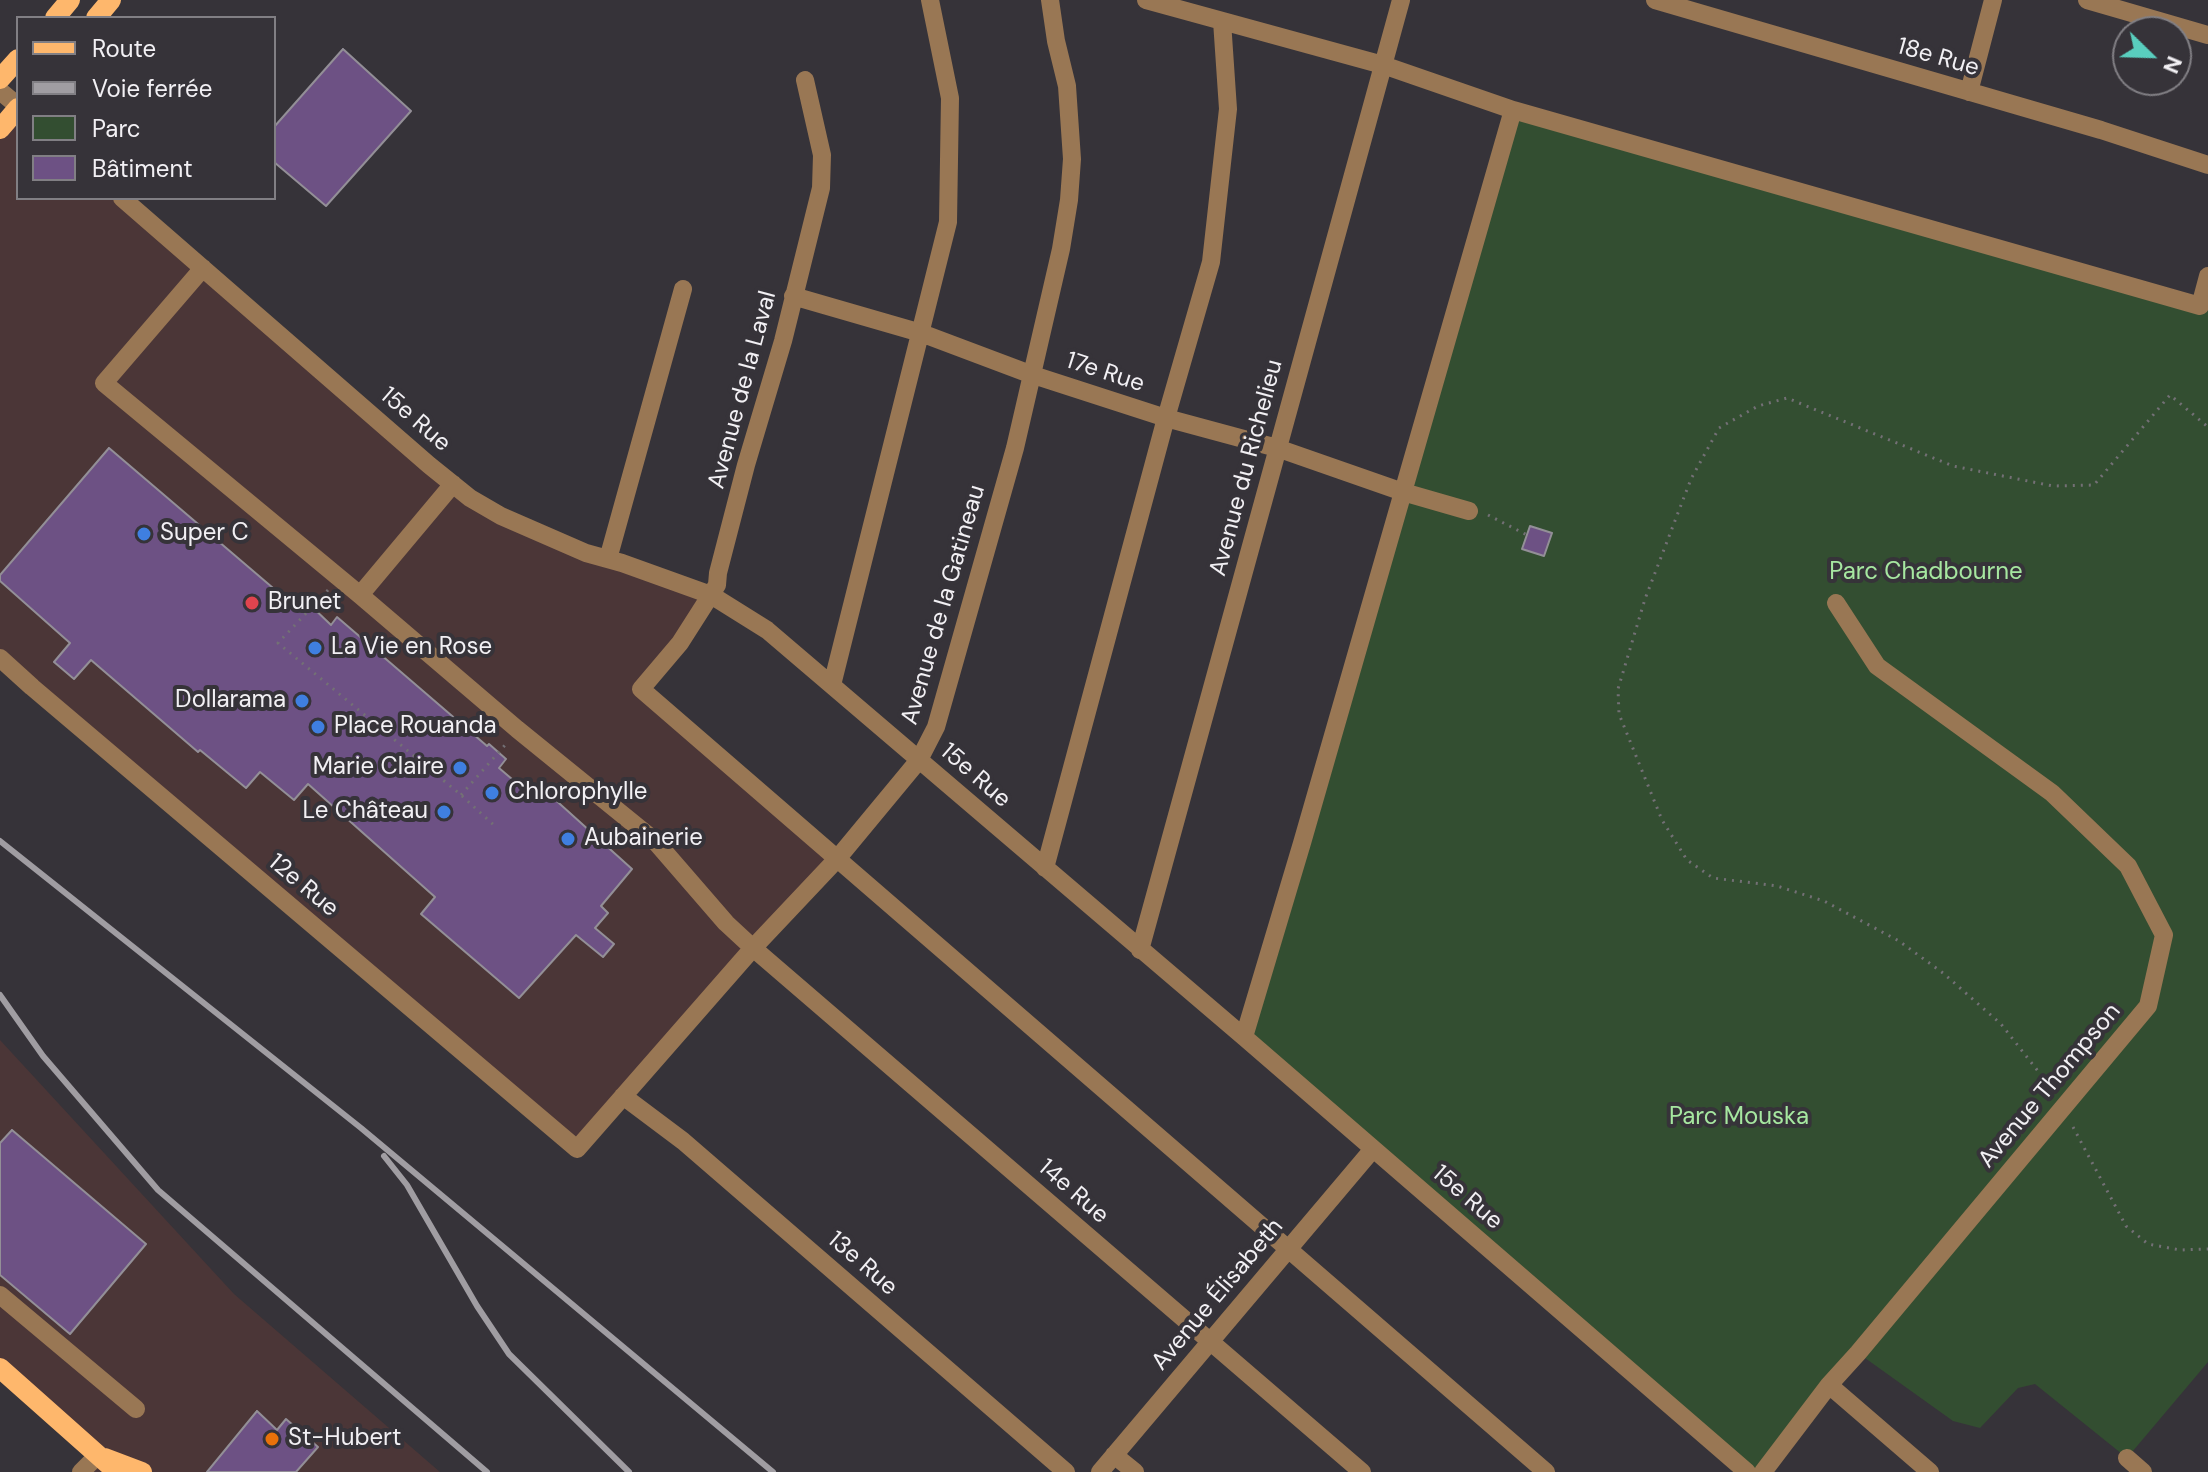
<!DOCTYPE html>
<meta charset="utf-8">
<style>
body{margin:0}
#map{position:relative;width:2208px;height:1472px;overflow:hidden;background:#363339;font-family:"DM Sans",sans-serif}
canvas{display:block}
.legend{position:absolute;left:16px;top:16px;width:260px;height:184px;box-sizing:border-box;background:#363339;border:2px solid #817f84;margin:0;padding:10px 14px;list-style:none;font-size:24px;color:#f2f0f4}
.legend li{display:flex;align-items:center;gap:16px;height:40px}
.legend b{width:40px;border:2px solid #817f84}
.north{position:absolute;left:2112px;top:16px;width:80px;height:80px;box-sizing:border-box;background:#363339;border:2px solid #817f84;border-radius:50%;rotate:113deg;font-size:22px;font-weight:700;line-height:32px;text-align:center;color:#f2f0f4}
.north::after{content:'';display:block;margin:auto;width:28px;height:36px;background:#59cebe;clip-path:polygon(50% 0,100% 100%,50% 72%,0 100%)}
</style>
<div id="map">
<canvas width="2208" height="1472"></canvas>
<ul class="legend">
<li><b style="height:10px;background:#feb76c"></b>Route</li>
<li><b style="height:10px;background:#a09da2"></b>Voie ferrée</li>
<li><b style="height:22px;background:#334e31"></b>Parc</li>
<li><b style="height:22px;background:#6d5184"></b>Bâtiment</li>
</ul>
<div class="north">N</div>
</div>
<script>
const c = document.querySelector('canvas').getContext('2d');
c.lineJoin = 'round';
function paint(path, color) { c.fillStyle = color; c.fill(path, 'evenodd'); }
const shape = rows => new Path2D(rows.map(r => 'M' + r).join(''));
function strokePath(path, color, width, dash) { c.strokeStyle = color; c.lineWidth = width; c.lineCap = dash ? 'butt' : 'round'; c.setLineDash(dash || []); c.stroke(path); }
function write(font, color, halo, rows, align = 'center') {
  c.font = font + ' "DM Sans",sans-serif'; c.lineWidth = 8; c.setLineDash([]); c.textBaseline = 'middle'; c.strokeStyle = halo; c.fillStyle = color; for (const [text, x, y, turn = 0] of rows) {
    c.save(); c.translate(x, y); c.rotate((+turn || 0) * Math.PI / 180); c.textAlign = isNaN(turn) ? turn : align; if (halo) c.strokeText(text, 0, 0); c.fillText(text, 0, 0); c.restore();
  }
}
paint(shape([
 [18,108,18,198,122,198,470,498,703,593,642,690,837,859,577,1149,0,658,0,129],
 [0,1040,234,1294,440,1472,81,1472,95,1443,0,1358]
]), '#4b3637');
paint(shape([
 [1513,110,2200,306,2208,311,2208,1362,2127,1458,2035,1384,2018,1388,1980,1428,1953,1421,1858,1353,1763,1472,1747,1472,1244,1037]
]), '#334e31');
const building = shape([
 [343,49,411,111,326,206,274,162,274,127,343,49],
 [109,448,300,611,307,602,331,625,337,617,487,746,489,744,506,759,499,768,526,791,540,786,632,869,601,906,608,913,595,928,614,944,603,957,576,935,519,998,421,914,435,897,308,784,294,800,260,772,246,788,200,750,198,752,91,660,74,679,54,662,70,643,0,581,0,575,109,448],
 [1530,526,1552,533,1544,556,1522,549,1530,526],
 [12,1130,146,1244,70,1334,0,1275,0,1143,12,1130],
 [257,1411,277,1430,286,1419,318,1447,296,1472,207,1472,257,1411]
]);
paint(building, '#6d5184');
strokePath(building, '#938f97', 2);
strokePath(shape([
 [1488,515,1527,535],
 [328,590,278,643,461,795,497,828],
 [461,795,506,744],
 [2052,1089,2001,1024,1943,973,1899,941,1824,901,1777,886,1713,878,1687,860,1662,820,1619,714,1618,689,1645,599,1691,479,1719,428,1758,406,1787,398,1953,466,2053,486,2094,485,2170,395,2208,427],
 [2073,1127,2126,1226,2148,1244,2180,1250,2208,1249]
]), '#737075', 3, [2, 6]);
strokePath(shape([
 [1146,0,1383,65,1513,110,2200,306,2208,276],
 [1655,0,2101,130,2208,165],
 [2087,0,2208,35],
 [805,80,822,155,821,188,783,341,746,465,718,573,717,585,680,643,641,689,1546,1472],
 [0,91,18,106],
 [1969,92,1993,0],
 [122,198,429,465,470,498,501,516,586,553,622,563,711,595,767,630,1244,1037,1747,1472],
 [203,268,104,383,360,595,517,729,655,841,726,923,753,948,1362,1472],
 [793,296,921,333,1030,374,1166,418,1277,448,1403,492,1469,511],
 [608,559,683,289],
 [360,595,453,484],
 [0,658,32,687,577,1149,753,948,837,859,919,760,936,727,1015,448,1061,249,1069,200,1072,159,1067,86,1056,41,1050,0],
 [832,685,948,222,950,98,930,0],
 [1045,868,1166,418,1211,262,1228,109,1222,21],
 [1140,950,1401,0],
 [1244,1037,1302,843,1513,110],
 [623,1096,683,1141,1066,1472],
 [0,1295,136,1409],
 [1829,1385,1930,1472],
 [1114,1455,1135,1472],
 [2127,1458,2143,1472],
 [81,1472,98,1455],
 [1100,1472,1373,1149],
 [1763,1472,1829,1385,1858,1353,2148,1006,2164,935,2128,866,2052,793,1877,666,1836,603]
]), '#997754', 18);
strokePath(shape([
 [55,18,70,0],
 [96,18,111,0],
 [0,79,18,59],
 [0,129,18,108],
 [0,1368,117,1472],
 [105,1458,142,1472]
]), '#feb76c', 20);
strokePath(shape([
 [0,841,361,1128,773,1472],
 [0,995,43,1056,158,1190,487,1472],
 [384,1156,407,1185,477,1306,509,1354,629,1472]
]), '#a09da2', 6);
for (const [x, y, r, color] of [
 [144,534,8,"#3f7fe0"],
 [252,603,8,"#e0444e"],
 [315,648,8,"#3f7fe0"],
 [302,701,8,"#3f7fe0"],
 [318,727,8,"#3f7fe0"],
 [460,768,8,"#3f7fe0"],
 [492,793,8,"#3f7fe0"],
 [444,812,8,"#3f7fe0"],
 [568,839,8,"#3f7fe0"],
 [272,1439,8,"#e8710a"]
]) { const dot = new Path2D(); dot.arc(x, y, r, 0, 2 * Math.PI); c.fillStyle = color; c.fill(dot); strokePath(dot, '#363339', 3); }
write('24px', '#f2f0f4', '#363339', [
 ["18e Rue",1938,58,16],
 ["17e Rue",1105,373,18],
 ["Avenue de la Laval",743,390,-75],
 ["15e Rue",415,420,41],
 ["Avenue du Richelieu",1247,468,-75],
 ["Avenue de la Gatineau",944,605,-74],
 ["15e Rue",975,776,41],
 ["12e Rue",303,886,40],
 ["Avenue Thompson",2050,1086,-50],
 ["14e Rue",1073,1192,41],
 ["15e Rue",1467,1198,41],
 ["13e Rue",862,1264,41],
 ["Avenue Élisabeth",1218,1295,-50]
]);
write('24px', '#f2f0f4', '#363339', [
 ["Super C",160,534],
 ["Brunet",268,603],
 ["La Vie en Rose",331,648],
 ["Dollarama",286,701,"right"],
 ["Place Rouanda",334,727],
 ["Marie Claire",444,768,"right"],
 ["Chlorophylle",508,793],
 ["Le Château",428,812,"right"],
 ["Aubainerie",584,839],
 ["St-Hubert",288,1439]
], 'left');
write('24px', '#a6e7a0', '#363339', [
 ["Parc Chadbourne",1926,573],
 ["Parc Mouska",1739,1118]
]);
</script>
